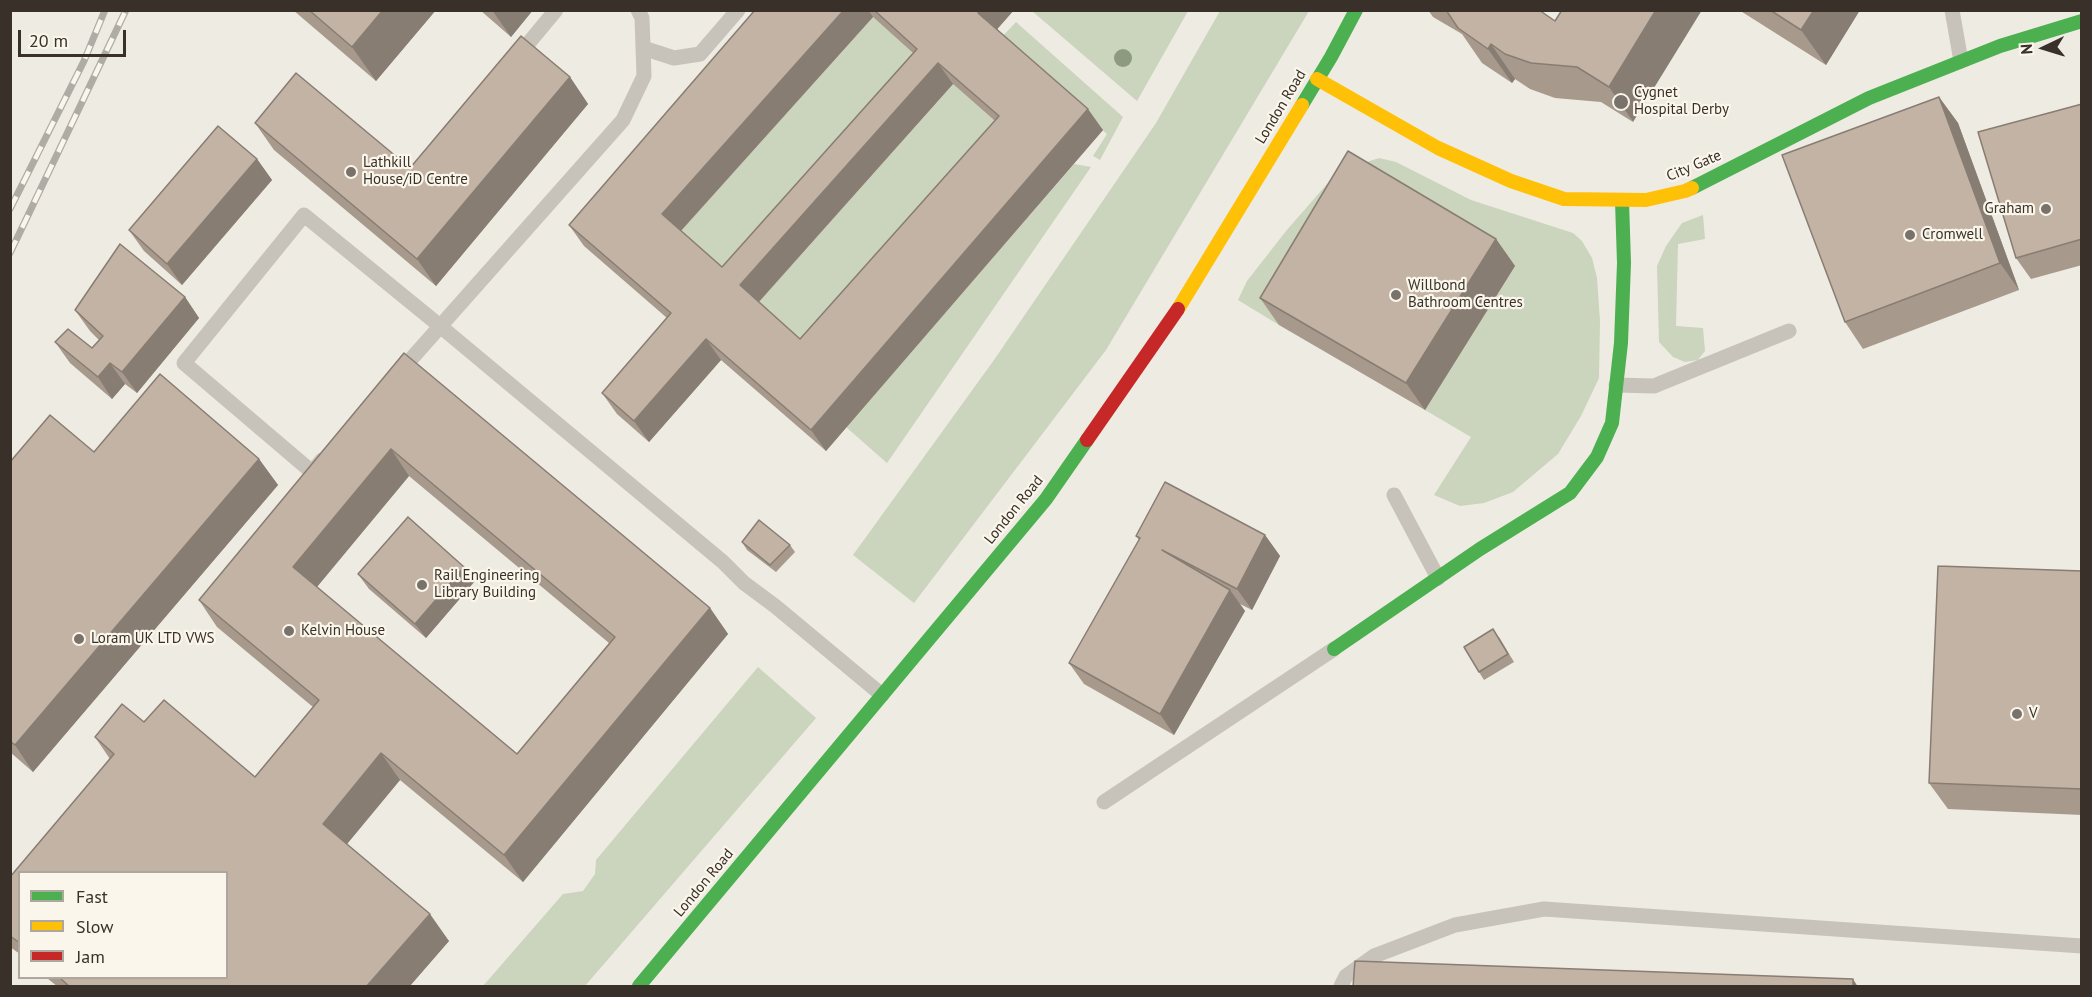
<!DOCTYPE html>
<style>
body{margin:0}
#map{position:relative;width:2092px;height:997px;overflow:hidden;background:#eeebe3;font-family:"PT Sans",sans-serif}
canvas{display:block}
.frame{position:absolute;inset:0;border:12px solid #393129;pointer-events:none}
.legend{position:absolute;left:18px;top:871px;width:210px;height:108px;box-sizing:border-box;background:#faf6eb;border:2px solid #ada79d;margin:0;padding:8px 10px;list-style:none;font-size:18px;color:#393129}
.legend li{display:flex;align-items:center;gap:12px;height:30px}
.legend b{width:30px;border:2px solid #ada79d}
.north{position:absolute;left:2014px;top:18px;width:60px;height:60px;-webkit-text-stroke:4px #faf6eb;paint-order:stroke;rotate:266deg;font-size:16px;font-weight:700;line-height:24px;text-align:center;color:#393129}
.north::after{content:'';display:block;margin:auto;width:21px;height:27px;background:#393129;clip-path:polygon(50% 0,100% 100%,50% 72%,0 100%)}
.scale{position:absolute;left:18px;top:30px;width:108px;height:27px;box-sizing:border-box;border:3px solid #393129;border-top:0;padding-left:8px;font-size:18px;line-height:21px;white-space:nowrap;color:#393129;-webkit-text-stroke:4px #faf6eb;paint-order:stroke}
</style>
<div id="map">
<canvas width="2092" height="997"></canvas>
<div class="frame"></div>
<ul class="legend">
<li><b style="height:8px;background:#4caf50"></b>Fast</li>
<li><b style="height:8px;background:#ffc107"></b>Slow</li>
<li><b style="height:8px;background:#c62828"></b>Jam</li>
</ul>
<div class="north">N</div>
<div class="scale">20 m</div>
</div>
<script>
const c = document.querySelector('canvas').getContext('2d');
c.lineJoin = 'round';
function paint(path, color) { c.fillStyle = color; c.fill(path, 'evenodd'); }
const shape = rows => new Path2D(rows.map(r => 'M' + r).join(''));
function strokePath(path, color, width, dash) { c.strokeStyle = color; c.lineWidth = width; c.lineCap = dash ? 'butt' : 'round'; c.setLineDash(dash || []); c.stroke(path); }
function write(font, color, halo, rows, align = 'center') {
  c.font = font + ' "PT Sans",sans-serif'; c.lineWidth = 4.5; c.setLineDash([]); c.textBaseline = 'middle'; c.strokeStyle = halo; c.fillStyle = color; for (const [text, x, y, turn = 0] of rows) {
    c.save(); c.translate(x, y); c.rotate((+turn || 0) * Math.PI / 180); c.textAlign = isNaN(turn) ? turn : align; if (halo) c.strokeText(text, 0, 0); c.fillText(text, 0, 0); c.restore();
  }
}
paint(shape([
 [1032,11,1188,11,1137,101],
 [1220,11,1309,11,1106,350,914,603,853,555,994,360,1156,123],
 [873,17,932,70,737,288,677,235],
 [1016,22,1123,117,1100,160,1093,156,1107,134,999,40],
 [953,84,1013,137,815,360,755,306],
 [1379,158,1396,162,1471,200,1573,233,1582,241,1592,258,1597,278,1600,321,1599,378,1581,416,1558,454,1513,492,1484,503,1460,506,1434,495,1471,437,1425,410,1515,266,1279,325,1238,300,1247,281,1286,231,1327,184,1349,168],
 [1074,164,1091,167,887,463,846,427],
 [1703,215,1705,239,1678,244,1676,326,1703,328,1705,351,1698,360,1685,362,1673,357,1659,342,1657,266,1666,246,1682,223],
 [758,667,816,718,585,986,483,986,563,894,583,891,595,874,596,860]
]), '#cbd4bc');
strokePath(shape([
 [1952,10,1961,61],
 [643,48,674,58,700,54,738,10],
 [517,57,556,10],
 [397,375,623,120,644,76,642,18,638,10],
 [1616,385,1654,386,1789,331],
 [322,460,312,472,184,363,304,215,440,326,723,562,744,583,775,606,882,695],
 [1394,495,1438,578],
 [1104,802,1334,649],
 [1341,986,1346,976,1374,956,1455,925,1544,909,2082,946]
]), '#c7c3bb', 15);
strokePath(shape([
 [1302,105,1331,57,1356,10],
 [1692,188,1869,98,2000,46,2082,21],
 [1334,649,1480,549,1570,493,1597,457,1612,423,1621,343,1624,263,1622,201],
 [639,986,1046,499,1087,440]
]), '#4caf50', 14);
strokePath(shape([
 [1317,79,1438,148,1511,181,1564,199,1646,200,1685,191,1692,188],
 [1178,309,1302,105]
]), '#ffc107', 14);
strokePath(shape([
 [1087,440,1178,309]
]), '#c62828', 14);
const rail = shape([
 [10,209,84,61,105,10],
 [10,253,126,10]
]);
strokePath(rail, '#afaca6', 7);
strokePath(rail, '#faf6eb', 4.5, [14]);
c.fillStyle = '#8e9a7f';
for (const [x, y] of [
 [1123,58]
]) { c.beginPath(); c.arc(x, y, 9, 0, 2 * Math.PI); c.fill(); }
paint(shape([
 [293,10,436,10,376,81],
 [480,10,533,10,511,37],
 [755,10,1014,10,997,29,1103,130,826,451,721,360,649,442,617,414,602,393,667,318,584,246,569,225],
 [873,17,913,53,722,267,681,231],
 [953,84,995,121,800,339,759,302],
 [1428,10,1539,10,1555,21,1562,10,1633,122,1601,102,1555,98,1530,89,1515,79,1512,83,1482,63,1462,34,1433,17],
 [1739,10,1860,10,1826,65],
 [570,77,588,104,436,286,274,150,255,123,410,168],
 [1939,97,1958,123,2019,290,1863,349,1845,322],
 [2082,104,2082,265,2031,279,2016,258],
 [257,159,272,180,182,285,144,251,129,230],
 [1496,239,1515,266,1425,410,1279,325,1260,298],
 [185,297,199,318,137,393,125,384,112,399,70,363,55,342,92,348,99,340,90,331,75,310],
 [404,353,710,608,728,634,523,882,400,780,347,844,449,941,409,987,58,987,47,978,226,978,20,873,20,954,10,947,10,877,110,759,95,737,144,722,255,777,313,707,217,627,199,600],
 [409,476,609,643,517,754,317,587],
 [94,452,259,459,278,485,33,772,10,752,10,462],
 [1265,535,1280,556,1252,610,1240,604,1245,611,1174,735,1084,684,1069,663,1139,540,1136,536],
 [742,542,790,545,795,552,776,572,747,550],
 [2082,571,2082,815,1948,809,1929,783],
 [358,574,475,581,426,638,369,589],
 [1499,637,1514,662,1484,680,1479,672]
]), '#a79a8d');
paint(shape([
 [383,10,436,10,376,81,352,47],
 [492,10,533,10,511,37],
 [844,10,868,10,873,17,677,235,662,214],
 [980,10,1014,10,993,34,978,13],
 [1656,10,1702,10,1633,122,1609,87],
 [1814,10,1860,10,1826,65,1801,30],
 [1491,44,1515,79,1512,83,1488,49],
 [938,63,953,84,755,306,740,285],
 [570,77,588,104,436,286,417,259],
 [1939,97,1958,123,2019,290,2000,263],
 [1088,109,1103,130,826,451,811,430],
 [257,159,272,180,182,285,167,264],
 [1496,239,1515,266,1425,410,1406,383],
 [185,297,199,318,137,393,122,372],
 [706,339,721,360,649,442,634,421],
 [110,363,125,384,112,399,98,377],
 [391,449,409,476,311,594,293,567],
 [259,459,278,485,33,772,15,745],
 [1265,535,1280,556,1252,610,1237,589],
 [464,567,475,581,426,638,415,624],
 [1230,590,1245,611,1174,735,1160,714],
 [710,608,728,634,523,882,504,855],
 [381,753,400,780,342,850,323,824],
 [430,914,449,941,409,987,366,987],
 [1853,979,1858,987,1853,987]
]), '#887d73');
const building = shape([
 [309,10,383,10,352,47,309,10],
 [755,10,844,10,662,214,722,267,917,49,874,10,980,10,978,13,1088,109,811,430,706,339,634,421,602,393,671,313,569,225,755,10],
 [938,63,999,116,800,339,740,285,938,63],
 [1446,10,1539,10,1555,21,1562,10,1656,10,1609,87,1577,67,1531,63,1505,54,1491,44,1488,49,1458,28,1446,10],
 [1770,10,1814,10,1801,30,1770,10],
 [521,36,570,77,417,259,255,123,296,73,410,168,521,36],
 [1939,97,2000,263,1845,322,1782,155,1939,97],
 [2082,104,2082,239,2016,258,1978,132,2082,104],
 [218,126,257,159,167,264,129,230,218,126],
 [1348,151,1496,239,1406,383,1260,298,1348,151],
 [120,244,185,297,122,372,110,363,98,377,55,342,68,329,92,348,103,336,75,310,120,244],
 [404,353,710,608,504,855,381,753,323,824,430,914,366,987,70,987,60,978,226,978,226,873,20,873,20,943,10,936,10,877,114,754,95,737,122,704,144,722,164,700,255,777,319,700,199,600,404,353],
 [391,449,615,637,517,754,293,567,391,449],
 [160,374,259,459,15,745,10,741,10,462,50,415,94,452,160,374],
 [1165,482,1265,535,1237,589,1162,550,1230,590,1160,714,1069,663,1140,538,1136,536,1165,482],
 [408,517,464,567,415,624,358,574,408,517],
 [759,520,790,545,770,565,742,542,759,520],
 [1938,566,2082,571,2082,789,1929,783,1938,566],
 [1493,629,1508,654,1479,672,1464,647,1493,629],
 [1355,961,1853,979,1853,987,1353,987,1355,961]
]);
paint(building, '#c2b3a4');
strokePath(building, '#887d73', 1.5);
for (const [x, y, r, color] of [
 [1621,102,8,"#78726a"],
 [351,172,6,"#78726a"],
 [2046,209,6,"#78726a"],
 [1910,235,6,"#78726a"],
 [1396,295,6,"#78726a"],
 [422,585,6,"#78726a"],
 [289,631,6,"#78726a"],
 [79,639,6,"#78726a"],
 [2017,714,6,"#78726a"]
]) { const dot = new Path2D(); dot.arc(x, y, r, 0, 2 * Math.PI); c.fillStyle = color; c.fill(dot); strokePath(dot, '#faf6eb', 2); }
write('15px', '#393129', '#faf6eb', [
 ["Cygnet",1634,93],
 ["Hospital Derby",1634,110],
 ["Lathkill",363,163],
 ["House/iD Centre",363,180],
 ["Graham",2034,209,"right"],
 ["Cromwell",1922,235],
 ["Willbond",1408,286],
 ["Bathroom Centres",1408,303],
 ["Rail Engineering",434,576],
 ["Library Building",434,593],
 ["Kelvin House",301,631],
 ["Loram UK LTD VWS",91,639],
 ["V",2029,714]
], 'left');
write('15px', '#393129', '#faf6eb', [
 ["London Road",1281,107,-59],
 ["City Gate",1694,166,-23],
 ["London Road",1014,510,-51],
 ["London Road",704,883,-50]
]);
</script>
